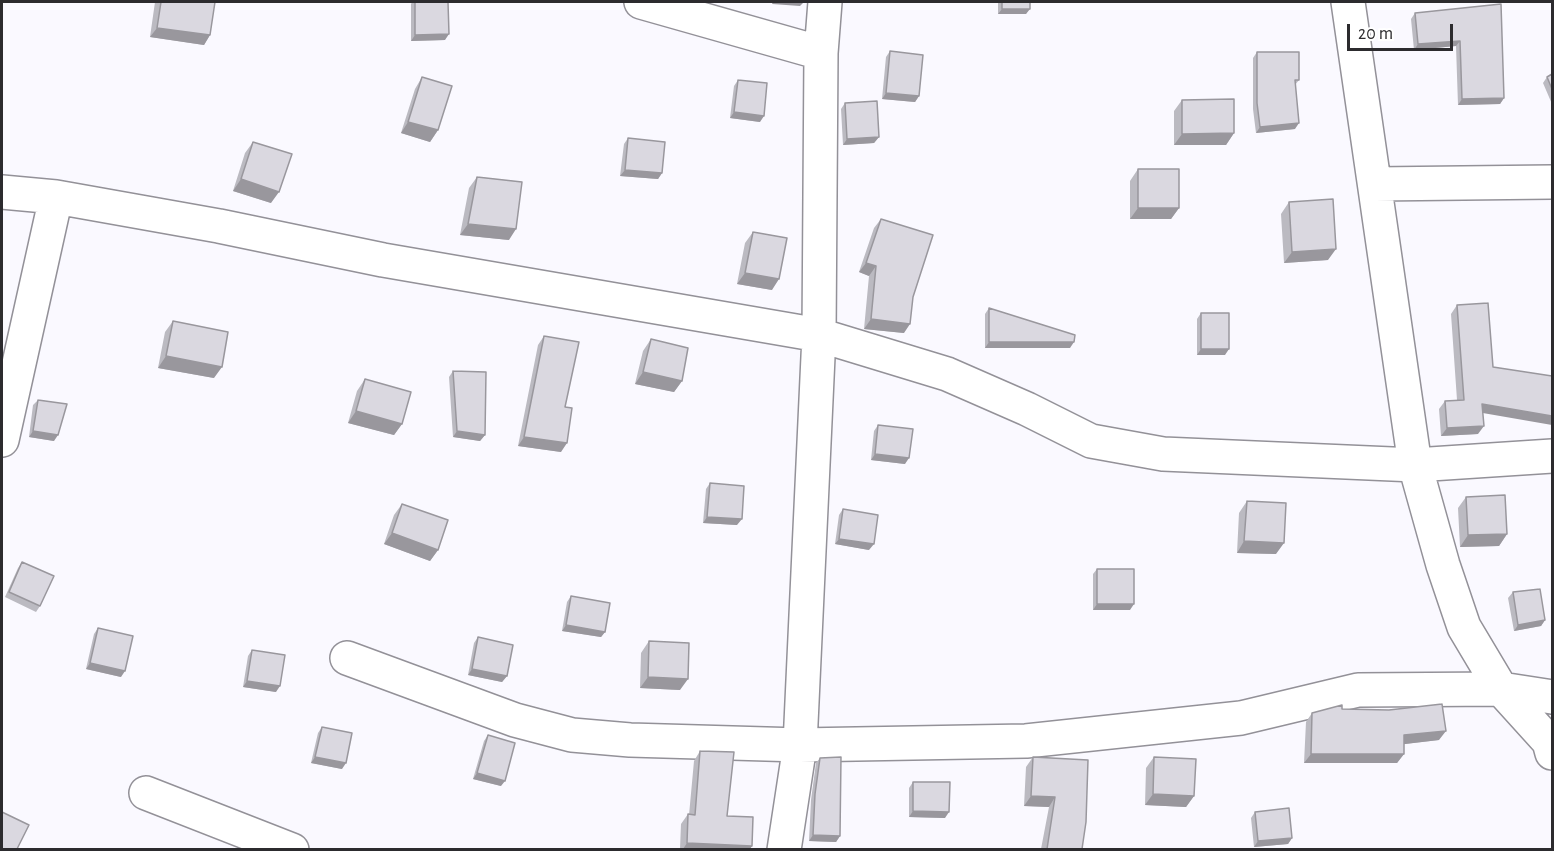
<!DOCTYPE html>
<style>
body{margin:0}
#map{position:relative;width:1554px;height:851px;overflow:hidden;background:#faf9ff;font-family:"Alegreya Sans",sans-serif}
canvas{display:block}
.frame{position:absolute;inset:0;border:3px solid #2c2b2e;pointer-events:none}
.scale{position:absolute;left:1347px;top:24px;width:106px;height:27px;box-sizing:border-box;border:3px solid #2c2b2e;border-top:0;padding-left:8px;font-size:18px;line-height:21px;white-space:nowrap;color:#2c2b2e;-webkit-text-stroke:4px #fff;paint-order:stroke}
</style>
<div id="map">
<canvas width="1554" height="851"></canvas>
<div class="frame"></div>
<div class="scale">20 m</div>
</div>
<script>
const c = document.querySelector('canvas').getContext('2d');
c.lineJoin = 'round';
const shape = rows => new Path2D(rows.map(r => 'M' + r).join(''));
function strokePath(path, color, width, dash) { c.strokeStyle = color; c.lineWidth = width; c.lineCap = dash ? 'butt' : 'round'; c.setLineDash(dash || []); c.stroke(path); }
function paint(path, color) { c.fillStyle = color; c.fill(path, 'evenodd'); }
const minor = shape([
 [641,2,821,53],
 [1348,2,1415,465,1443,565,1464,627,1501,689,1549,742,1552,753],
 [1375,184,1552,182],
 [2,192,56,197,219,226,383,260,819,335,947,374,1027,409,1091,441,1163,454,1415,465,1552,456],
 [2,440,56,197],
 [347,658,515,720,572,735,630,740,800,745,1026,741,1241,718,1358,690,1501,689,1552,697],
 [146,793,292,850],
 [784,850,800,745,819,335,821,53,825,2]
]);
strokePath(minor, '#939198', 36);
strokePath(minor, '#fff', 33);
paint(shape([
 [155,2,215,2,210,35,204,45,150,37],
 [412,2,448,2,445,40,411,41,411,4],
 [998,2,1030,2,1026,14,998,14],
 [1501,4,1504,98,1500,104,1458,105,1456,46,1414,50,1411,19,1415,13],
 [890,51,919,96,915,102,882,99,886,57],
 [1257,52,1299,80,1295,85,1295,129,1256,133,1253,109,1253,58],
 [1552,74,1552,104,1543,83,1547,77],
 [422,77,438,130,430,142,401,133,415,89],
 [738,80,760,122,730,118,734,86],
 [1182,100,1234,133,1226,145,1174,145,1174,111],
 [845,103,879,137,874,143,843,145,841,109],
 [628,138,662,173,658,179,620,176,624,144],
 [253,142,271,203,233,191,245,153],
 [1138,169,1179,208,1171,219,1130,219,1130,181],
 [477,177,509,240,460,235,469,188],
 [1289,202,1328,260,1284,263,1281,214],
 [881,219,904,333,864,329,869,276,859,272,874,228],
 [753,232,772,290,737,284,745,243],
 [1457,305,1478,434,1441,436,1439,409,1445,401,1457,400,1451,314],
 [989,308,1070,348,985,348,985,314],
 [1201,313,1225,355,1197,355,1197,319],
 [173,321,214,378,158,368,165,332],
 [544,336,565,407,561,452,518,446,538,345],
 [651,339,682,381,674,392,635,384,643,351],
 [453,371,485,435,480,441,453,437,449,377],
 [365,379,402,424,394,435,348,423,357,391],
 [38,400,54,441,29,437,33,405],
 [878,425,905,464,871,460,874,431],
 [710,483,737,525,703,523,706,489],
 [1466,497,1507,534,1499,546,1460,547,1458,508],
 [1247,501,1276,554,1237,553,1239,513],
 [402,504,438,550,430,561,384,544,394,515],
 [843,509,869,550,835,544,839,515],
 [22,562,40,606,36,612,5,597,18,568],
 [1097,569,1130,610,1093,610,1093,574],
 [1513,592,1545,620,1541,626,1514,631,1508,598],
 [571,596,605,632,601,637,562,631,567,602],
 [98,628,121,677,86,669,94,634],
 [478,637,507,676,502,682,468,675,474,643],
 [649,641,680,690,640,688,641,653],
 [252,650,276,692,243,687,248,656],
 [1342,709,1439,740,1404,744,1404,754,1397,763,1304,763,1306,722,1312,713],
 [322,727,342,769,311,763,318,733],
 [488,735,501,786,473,779,484,741],
 [700,751,727,816,752,846,750,849,680,849,681,824,688,814,689,815,694,761],
 [1033,757,1088,760,1082,849,1041,849,1049,807,1024,806,1026,767],
 [1154,757,1194,796,1186,807,1145,805,1146,768],
 [820,758,840,836,836,842,809,841,811,800,816,763],
 [913,782,945,818,909,817,909,788],
 [1255,812,1292,838,1288,844,1254,847,1251,818]
]), '#bbbac1');
paint(shape([
 [2,2,28,2,27,3],
 [773,2,804,2,800,6,772,4],
 [1002,9,1030,9,1026,14,998,14],
 [157,28,210,35,204,45,150,37],
 [449,34,445,40,411,41,415,35],
 [1460,41,1456,46,1414,50,1418,44],
 [886,93,919,96,915,102,882,99],
 [1504,98,1500,104,1458,105,1462,99],
 [734,112,764,116,760,122,730,118],
 [408,122,438,130,430,142,401,133],
 [1299,123,1295,129,1256,133,1260,127],
 [1234,133,1226,145,1174,145,1182,134],
 [879,137,874,143,843,145,847,139],
 [625,170,662,173,658,179,620,176],
 [241,179,279,192,271,203,233,191],
 [1138,208,1179,208,1171,219,1130,219],
 [468,224,516,229,509,240,460,235],
 [1336,249,1328,260,1284,263,1292,252],
 [866,263,876,266,869,276,859,272],
 [745,273,779,279,772,290,737,284],
 [871,319,910,324,904,333,864,329],
 [989,342,1074,342,1070,348,985,348],
 [1201,349,1229,349,1225,355,1197,355],
 [166,356,222,367,214,378,158,368],
 [643,372,682,381,674,392,635,384],
 [1482,404,1552,416,1552,425,1477,412],
 [356,411,402,424,394,435,348,423],
 [1484,426,1478,434,1441,436,1447,428],
 [33,431,58,435,54,441,29,437],
 [457,431,485,435,480,441,453,437],
 [524,437,567,443,561,452,518,446],
 [875,454,909,458,905,464,871,460],
 [707,517,742,519,737,525,703,523],
 [392,533,438,550,430,561,384,544],
 [1507,534,1499,546,1460,547,1468,535],
 [839,539,874,544,869,550,835,544],
 [1244,541,1284,543,1276,554,1237,553],
 [1097,604,1134,604,1130,610,1093,610],
 [1545,620,1541,626,1514,631,1518,625],
 [566,625,605,632,601,637,562,631],
 [90,663,125,671,121,677,86,669],
 [472,669,507,676,502,682,468,675],
 [648,677,688,679,680,690,640,688],
 [247,681,280,686,276,692,243,687],
 [1446,731,1439,740,1397,745,1404,735],
 [1311,754,1404,754,1397,763,1304,763],
 [315,757,346,763,342,769,311,763],
 [477,773,505,781,501,786,473,779],
 [1153,794,1194,796,1186,807,1145,805],
 [1031,796,1055,797,1049,807,1024,806],
 [913,811,949,812,945,818,909,817],
 [813,835,840,836,836,842,809,841],
 [1292,838,1288,844,1254,847,1258,841],
 [687,843,752,846,750,849,683,849]
]), '#99979d');
const building = shape([
 [161,2,215,2,210,35,157,28,161,2],
 [415,2,448,2,449,34,415,35,415,2],
 [1002,2,1030,2,1030,9,1002,9,1002,2],
 [1501,4,1504,98,1462,99,1460,41,1418,44,1415,13,1501,4],
 [890,51,923,55,919,96,886,93,890,51],
 [1257,52,1299,52,1299,80,1295,80,1299,123,1260,127,1257,103,1257,52],
 [1552,74,1552,89,1547,77,1552,74],
 [422,77,452,86,438,130,408,122,422,77],
 [738,80,767,83,764,116,734,112,738,80],
 [1234,99,1234,133,1182,134,1182,100,1234,99],
 [877,101,879,137,847,139,845,103,877,101],
 [628,138,665,142,662,173,625,170,628,138],
 [253,142,292,154,279,192,241,179,253,142],
 [1138,169,1179,169,1179,208,1138,208,1138,169],
 [477,177,522,182,516,229,468,224,477,177],
 [1333,199,1336,249,1292,252,1289,202,1333,199],
 [881,219,933,235,913,297,910,324,871,319,876,266,866,263,881,219],
 [753,232,787,238,779,279,745,273,753,232],
 [1488,303,1493,367,1552,376,1552,416,1482,404,1484,426,1447,428,1445,401,1464,400,1457,305,1488,303],
 [989,308,1075,335,1074,342,989,342,989,308],
 [1201,313,1229,313,1229,349,1201,349,1201,313],
 [173,321,228,332,222,367,166,356,173,321],
 [544,336,579,342,565,407,572,408,567,443,524,437,544,336],
 [651,339,688,348,682,381,643,372,651,339],
 [453,371,486,372,485,435,457,431,453,371],
 [365,379,411,392,402,424,356,411,365,379],
 [38,400,67,404,58,435,33,431,38,400],
 [878,425,913,429,909,458,875,454,878,425],
 [710,483,744,486,742,519,707,517,710,483],
 [1505,495,1507,534,1468,535,1466,497,1505,495],
 [1247,501,1286,503,1284,543,1244,541,1247,501],
 [402,504,448,520,438,550,392,533,402,504],
 [843,509,878,515,874,544,839,539,843,509],
 [22,562,54,576,40,606,9,592,22,562],
 [1097,569,1134,569,1134,604,1097,604,1097,569],
 [1540,589,1545,620,1518,625,1513,592,1540,589],
 [571,596,610,603,605,632,566,625,571,596],
 [98,628,133,636,125,671,90,663,98,628],
 [478,637,513,645,507,676,472,669,478,637],
 [649,641,689,643,688,679,648,677,649,641],
 [252,650,285,655,280,686,247,681,252,650],
 [1442,704,1446,731,1404,735,1404,754,1311,754,1312,713,1342,705,1342,709,1389,710,1442,704],
 [322,727,352,733,346,763,315,757,322,727],
 [488,735,515,743,505,781,477,773,488,735],
 [700,751,734,752,727,816,753,817,752,846,687,843,688,814,695,815,700,751],
 [841,757,840,836,813,835,815,794,820,758,841,757],
 [1033,757,1088,760,1086,822,1082,849,1047,849,1055,797,1031,796,1033,757],
 [1154,757,1196,759,1194,796,1153,794,1154,757],
 [913,782,950,782,949,812,913,811,913,782],
 [1289,808,1292,838,1258,841,1255,812,1289,808],
 [2,812,29,825,17,849,2,849,2,812]
]);
paint(building, '#dad8e0');
strokePath(building, '#99979d', 1.5);
</script>
